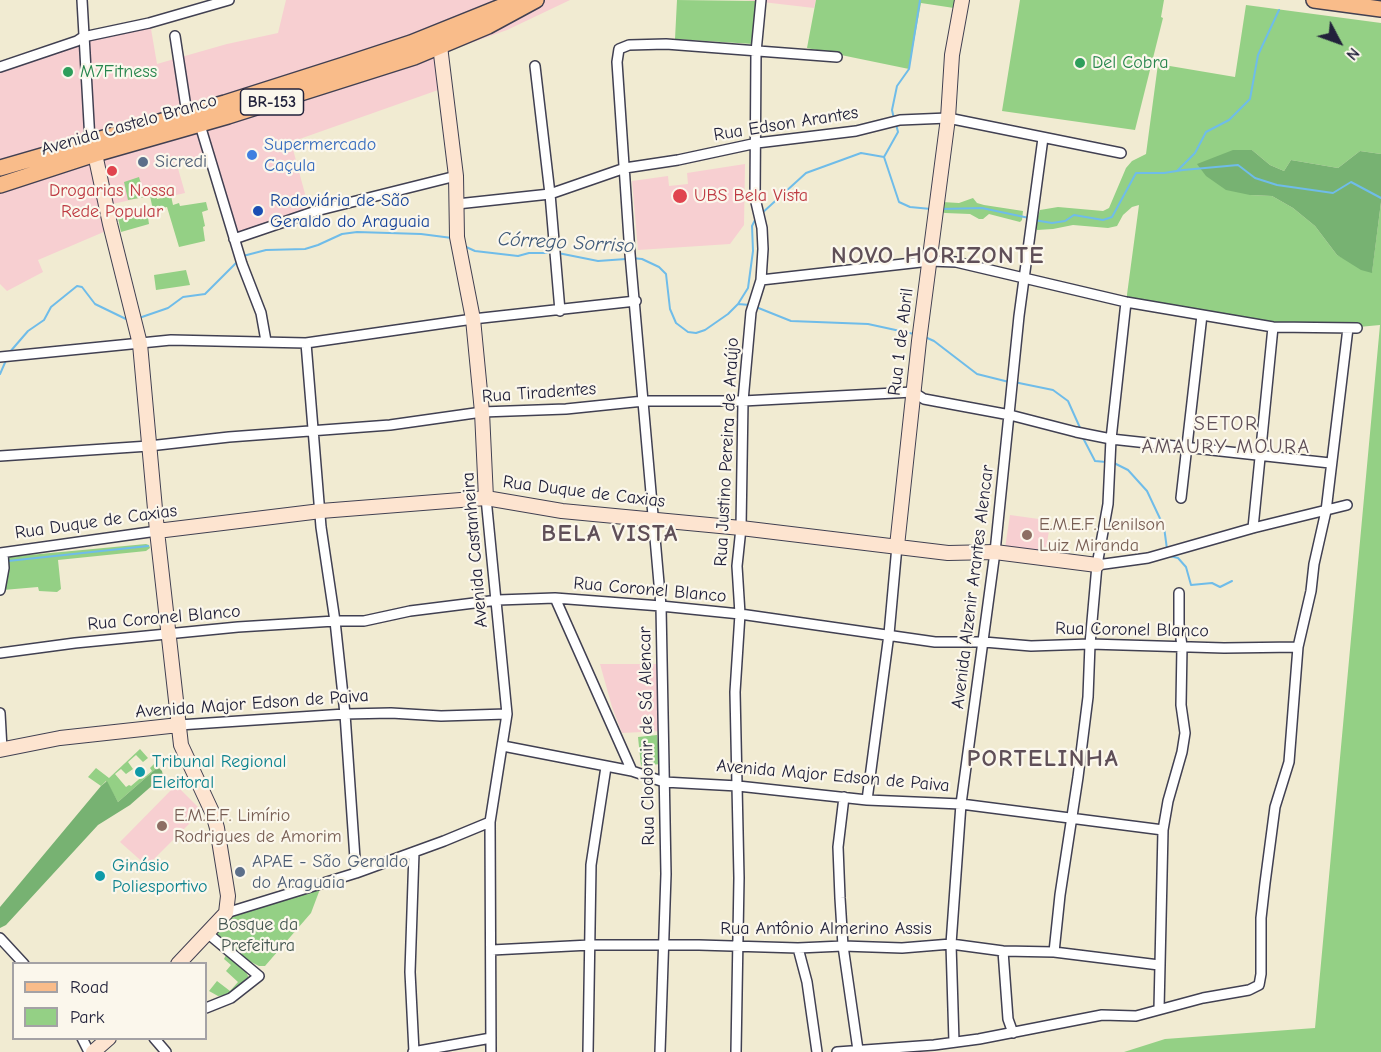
<!DOCTYPE html>
<meta charset="utf-8">
<style>
body{margin:0}
#map{position:relative;width:1381px;height:1052px;overflow:hidden;background:#f1ebd2;font-family:"Comic Neue",sans-serif}
canvas{display:block}
.legend{position:absolute;left:12px;top:962px;width:195px;height:78px;box-sizing:border-box;background:#fbf7ec;border:2px solid #a4a2a5;margin:0;padding:8px 10px;list-style:none;font-size:18px;color:#22223b}
.legend li{display:flex;align-items:center;gap:12px;height:30px}
.legend b{width:30px;border:2px solid #a4a2a5}
.north{position:absolute;left:1309px;top:12px;width:60px;height:60px;-webkit-text-stroke:4px #fbf7ec;paint-order:stroke;rotate:131deg;font-size:16px;font-weight:700;line-height:24px;text-align:center;color:#22223b}
.north::after{content:'';display:block;margin:auto;width:21px;height:27px;background:#22223b;clip-path:polygon(50% 0,100% 100%,50% 72%,0 100%)}
</style>
<div id="map">
<canvas width="1381" height="1052"></canvas>
<ul class="legend">
<li><b style="height:8px;background:#f9bc8a"></b>Road</li>
<li><b style="height:16px;background:#94d085"></b>Park</li>
</ul>
<div class="north">N</div>
</div>
<script>
const c = document.querySelector('canvas').getContext('2d');
c.lineJoin = 'round';
function paint(path, color) { c.fillStyle = color; c.fill(path, 'evenodd'); }
const shape = rows => new Path2D(rows.map(r => 'M' + r).join(''));
function strokePath(path, color, width, dash) { c.strokeStyle = color; c.lineWidth = width; c.lineCap = dash ? 'butt' : 'round'; c.setLineDash(dash || []); c.stroke(path); }
function write(font, color, halo, rows, align = 'center') {
  c.font = font + ' "Comic Neue",sans-serif'; c.lineWidth = 4.5; c.setLineDash([]); c.textBaseline = 'middle'; c.strokeStyle = halo; c.fillStyle = color; for (const [text, x, y, turn = 0] of rows) {
    c.save(); c.translate(x, y); c.rotate((+turn || 0) * Math.PI / 180); c.textAlign = isNaN(turn) ? turn : align; if (halo) c.strokeText(text, 0, 0); c.fillText(text, 0, 0); c.restore();
  }
}
paint(shape([
 [286,0,570,0,507,30,437,55,441,89,291,142,311,216,233,244,204,156,177,165,185,193,163,198,162,193,108,205,113,228,38,260,43,272,7,291,0,284,0,69,84,40,150,23,157,64,227,44,278,33],
 [745,0,816,0,814,8],
 [745,164,744,225,730,244,638,250,632,181,668,176,669,186,688,184,687,173],
 [1010,515,1046,520,1044,530,1049,531,1045,554,1005,548],
 [600,664,657,664,661,731,622,733,612,707],
 [176,785,202,811,147,866,120,842]
]), '#f7cfd1');
paint(shape([
 [677,0,756,1,753,44,675,39],
 [816,0,955,0,954,8,921,3,909,69,807,48],
 [1020,0,1164,0,1161,17,1163,18,1135,130,1002,111],
 [1246,5,1381,23,1381,154,1360,151,1338,168,1291,160,1284,171,1270,165,1252,150,1250,195,1272,196,1293,208,1315,226,1337,255,1372,272,1381,202,1381,1052,1124,1052,1165,1039,1315,1028,1380,325,1348,328,1273,327,1126,302,1139,205,1132,207,1123,215,1117,226,1108,228,1073,225,1053,229,1037,230,1035,226,1040,210,1058,207,1103,211,1109,208,1126,168,1132,161,1146,154,1158,64,1235,77],
 [139,177,145,197,128,200,124,182],
 [156,194,157,199,171,196,173,205,179,203,180,206,206,202,208,210,202,212,205,226,203,227,205,241,179,247,167,207,153,210,150,196],
 [973,198,977,203,984,205,1023,211,1022,220,1020,222,989,214,983,219,979,219,970,214,945,213,939,211,942,202,959,203],
 [147,211,149,224,121,232,118,218],
 [186,270,190,285,156,290,154,275],
 [146,544,149,545,150,548,146,551,58,560,61,589,57,592,39,591,38,587,3,590,6,558,8,557],
 [657,735,660,764,641,766,638,737],
 [140,749,148,758,143,762,136,755,128,762,133,769,126,774,121,769,115,774,126,787,129,785,131,786,144,775,146,776,152,771,150,768,154,764,158,767,118,802,106,781,101,786,88,777,96,768,109,778],
 [320,889,311,913,265,966,259,966,247,960,217,936,214,929,232,917],
 [226,955,246,972,249,978,229,995,218,996,209,991,217,981,230,991,238,982,226,971,231,965,224,959]
]), '#94d085');
paint(shape([
 [1233,150,1252,150,1270,165,1284,171,1291,160,1338,168,1360,151,1381,154,1381,202,1372,273,1361,270,1337,255,1315,226,1293,208,1272,196,1250,195,1226,190,1206,176,1197,164],
 [158,767,162,771,163,776,130,805,98,825,6,925,0,928,0,907,101,786,107,781,118,802]
]), '#77b272');
strokePath(shape([
 [894,119,892,110,897,86,909,69,920,0],
 [884,157,899,202,910,207,931,209],
 [884,157,898,132,896,124],
 [1178,170,1195,153,1206,132,1229,120,1250,99,1258,55,1279,10],
 [940,209,982,208,1029,218],
 [761,214,806,173,861,153,884,157],
 [1034,220,1052,223,1065,221,1074,215,1103,220,1112,217,1136,173,1164,173,1183,170,1238,165,1255,178,1277,185,1333,193,1351,182,1381,198],
 [464,246,475,251,518,256,529,253,552,253],
 [558,253,598,261,626,259],
 [243,256,266,250,305,249,318,245,342,234,357,232,421,234,452,238],
 [632,258,642,259,659,267,666,274,670,309,676,323,688,332,696,333,705,330,728,314,738,304,748,288,753,251,752,226,756,218],
 [738,304,750,305],
 [756,307,791,321,868,324,914,334],
 [139,318,168,308,183,297,205,294,237,262],
 [925,337,934,341,977,374,1009,382],
 [9,353,28,331,44,320,51,307,77,286,82,287,95,304,128,320],
 [0,374,7,358],
 [1014,382,1053,390,1068,401,1081,430],
 [1082,436,1095,461,1106,462],
 [1112,462,1128,470,1147,491,1164,527,1167,549],
 [1170,556,1178,558,1186,567,1191,585,1212,583,1220,587,1232,581],
 [8,561,148,546]
]), '#6fbce9', 2);
const street = shape([
 [82,0,90,141],
 [175,36,187,114],
 [535,66,550,194,560,311],
 [0,67,77,41,83,37,149,23,229,0],
 [200,125,242,264,261,313,266,341],
 [457,204,550,194,625,168,678,160,757,143,856,131,900,120,948,118,1121,153],
 [234,239,316,211,456,176],
 [761,280,930,261,956,262,1126,302,1273,327,1357,328],
 [306,343,321,527,335,621,345,714,356,873],
 [0,357,171,340,306,343,473,319,636,301],
 [0,456,149,446,229,437,390,425,482,412,566,409,644,401,743,401,913,392,924,399,1010,415,1076,432,1111,439,1330,463],
 [486,498,507,714,490,822,491,1052],
 [1181,498,1202,315],
 [1253,528,1273,327],
 [0,553,157,531],
 [1097,565,1148,558,1253,528,1347,505],
 [0,590,4,568,3,553],
 [555,598,632,771],
 [0,653,75,643,238,627,335,621,364,621,410,611,498,600,555,598,661,606,740,614,935,642,984,642,1031,646,1090,644,1224,648,1298,647],
 [0,713,2,749],
 [179,725,345,714,391,713,441,716,507,714],
 [503,746,632,771,664,782,738,786,867,800,961,804,1163,830],
 [844,797,838,847,840,898,843,946,858,1050],
 [867,800,889,634,897,546],
 [226,913,356,873,444,841,490,822],
 [0,938,24,964],
 [798,948,807,982,817,1052],
 [492,950,590,945,699,945,798,948,843,946,902,948,951,944,1003,951,1054,952,1159,965],
 [1003,951,1008,1019,1013,1033],
 [1054,952,1060,895,1078,777,1088,697,1090,644,1097,565,1108,504,1111,439,1126,302],
 [206,1008,231,998,259,976,206,932],
 [1159,1009,1163,830,1168,801,1182,752,1185,733,1181,705,1182,646,1179,624,1179,593],
 [82,1038,89,1052],
 [154,1038,166,1052],
 [954,1042,951,944,961,804,995,552,1019,316,1043,138],
 [413,1052,491,1038],
 [414,1052,410,972,414,852],
 [588,1052,591,865,606,767],
 [660,1052,666,874,661,606,630,254,617,62,619,49,629,45,666,44,837,57],
 [736,1052,739,878,735,692,740,614,737,566,741,528,743,401,751,312,761,280,763,249,762,228,755,198,756,52,761,0],
 [837,1052,934,1045,979,1039,1102,1015,1136,1016,1203,998,1249,990,1259,985,1261,974,1261,918,1265,883,1275,807,1289,762,1298,647,1311,591,1314,564,1326,511,1348,328]
]);
const secondary = shape([
 [440,46,456,176,457,237,473,319,482,412,486,498],
 [95,154,110,224,140,344,157,531,181,745,213,814,217,828,228,896,226,913,178,964],
 [157,531,321,511,486,498,562,511,741,528,948,553,995,552,1097,565],
 [897,546,919,341,948,118,952,55,962,0],
 [0,750,60,738,179,725],
 [93,1052,109,1038]
]);
const primary = shape([
 [1314,0,1381,9],
 [0,168,225,103,344,65,411,43,518,0],
 [0,185,95,154,228,116,414,57,488,26,536,0]
]);
strokePath(street, '#414052', 12);
strokePath(secondary, '#414052', 16);
strokePath(primary, '#414052', 18);
strokePath(street, '#fff', 9);
strokePath(secondary, '#fde4d0', 14);
strokePath(primary, '#f9bc8a', 15);
for (const [x, y, r, color] of [
 [1080,63,6,"#2e9e5b"],
 [68,72,6,"#2e9e5b"],
 [252,155,6,"#3f7fe0"],
 [143,162,6,"#5c6f8a"],
 [112,171,6,"#e0444e"],
 [680,196,8,"#e0444e"],
 [258,211,6,"#1a4fb4"],
 [1027,535,6,"#8d6e63"],
 [140,772,6,"#0f9aa8"],
 [162,826,6,"#8d6e63"],
 [240,872,6,"#5c6f8a"],
 [100,876,6,"#0f9aa8"]
]) { const dot = new Path2D(); dot.arc(x, y, r, 0, 2 * Math.PI); c.fillStyle = color; c.fill(dot); strokePath(dot, '#fbf7ec', 2); }
for (const [x, y, w] of [
 [272,102,63]
]) { const box = new Path2D(); box.roundRect(x - w / 2, y - 13, w, 26, 4.5); c.fillStyle = '#fbf7ec'; c.fill(box); strokePath(box, '#22223b', 1.5); }
write('bold 16px', '#22223b', null, [
 ["BR-153",272,102]
]);
write('18px', '#27864d', '#fbf7ec', [
 ["Del Cobra",1092,63],
 ["M7Fitness",80,72]
], 'left');
write('18px', '#22223b', '#fbf7ec', [
 ["Rua Edson Arantes",786,124,-9],
 ["Avenida Castelo Branco",129,125,-16],
 ["Rua 1 de Abril",901,342,-83],
 ["Rua Tiradentes",539,393,-4],
 ["Rua Justino Pereira de Araújo",727,452,-87],
 ["Rua Duque de Caxias",584,492,7],
 ["Rua Duque de Caxias",96,522,-8],
 ["Avenida Castanheira",475,550,-95],
 ["Avenida Alzenir Arantes Alencar",973,587,-83],
 ["Rua Coronel Blanco",650,590,5],
 ["Rua Coronel Blanco",164,618,-5],
 ["Rua Coronel Blanco",1132,630,1],
 ["Avenida Major Edson de Paiva",252,704,-4],
 ["Rua Clodomir de Sá Alencar",647,736,-91],
 ["Avenida Major Edson de Paiva",833,776,5],
 ["Rua Antônio Almerino Assis",826,929]
]);
write('18px', '#366cbe', '#fbf7ec', [
 ["Supermercado",264,145],
 ["Caçula",264,166]
], 'left');
write('18px', '#4e5e75', '#fbf7ec', [
 ["Sicredi",155,162],
 ["APAE - São Geraldo",252,862],
 ["do Araguaia",252,883]
], 'left');
write('18px', '#be3a42', '#fbf7ec', [
 ["Drogarias Nossa",112,191],
 ["Rede Popular",112,212],
 ["UBS Bela Vista",694,196,"left"]
]);
write('18px', '#164399', '#fbf7ec', [
 ["Rodoviária de São",270,201],
 ["Geraldo do Araguaia",270,222]
], 'left');
write('18px', '#785e54', '#fbf7ec', [
 ["E.M.E.F. Lenilson",1039,525],
 ["Luiz Miranda",1039,546],
 ["E.M.E.F. Limírio",174,816],
 ["Rodrigues de Amorim",174,837]
], 'left');
write('18px', '#0d838f', '#fbf7ec', [
 ["Tribunal Regional",152,762],
 ["Eleitoral",152,783],
 ["Ginásio",112,866],
 ["Poliesportivo",112,887]
], 'left');
write('18px', '#445651', '#fbf7ec', [
 ["Bosque da",258,925],
 ["Prefeitura",258,946]
]);
write('italic 20px', '#3d5878', '#fbf7ec', [
 ["Córrego Sorriso",566,243,3]
]);
c.letterSpacing = '1.5px';
write('20px', '#5f4f58', '#fbf7ec', [
 ["SETOR",1226,424],
 ["AMAURY MOURA",1226,447]
]);
c.letterSpacing = '0px';
c.letterSpacing = '1.5px';
write('bold 24px', '#5f4f58', '#fbf7ec', [
 ["NOVO HORIZONTE",938,256],
 ["BELA VISTA",610,534],
 ["PORTELINHA",1043,759]
]);
c.letterSpacing = '0px';
</script>
